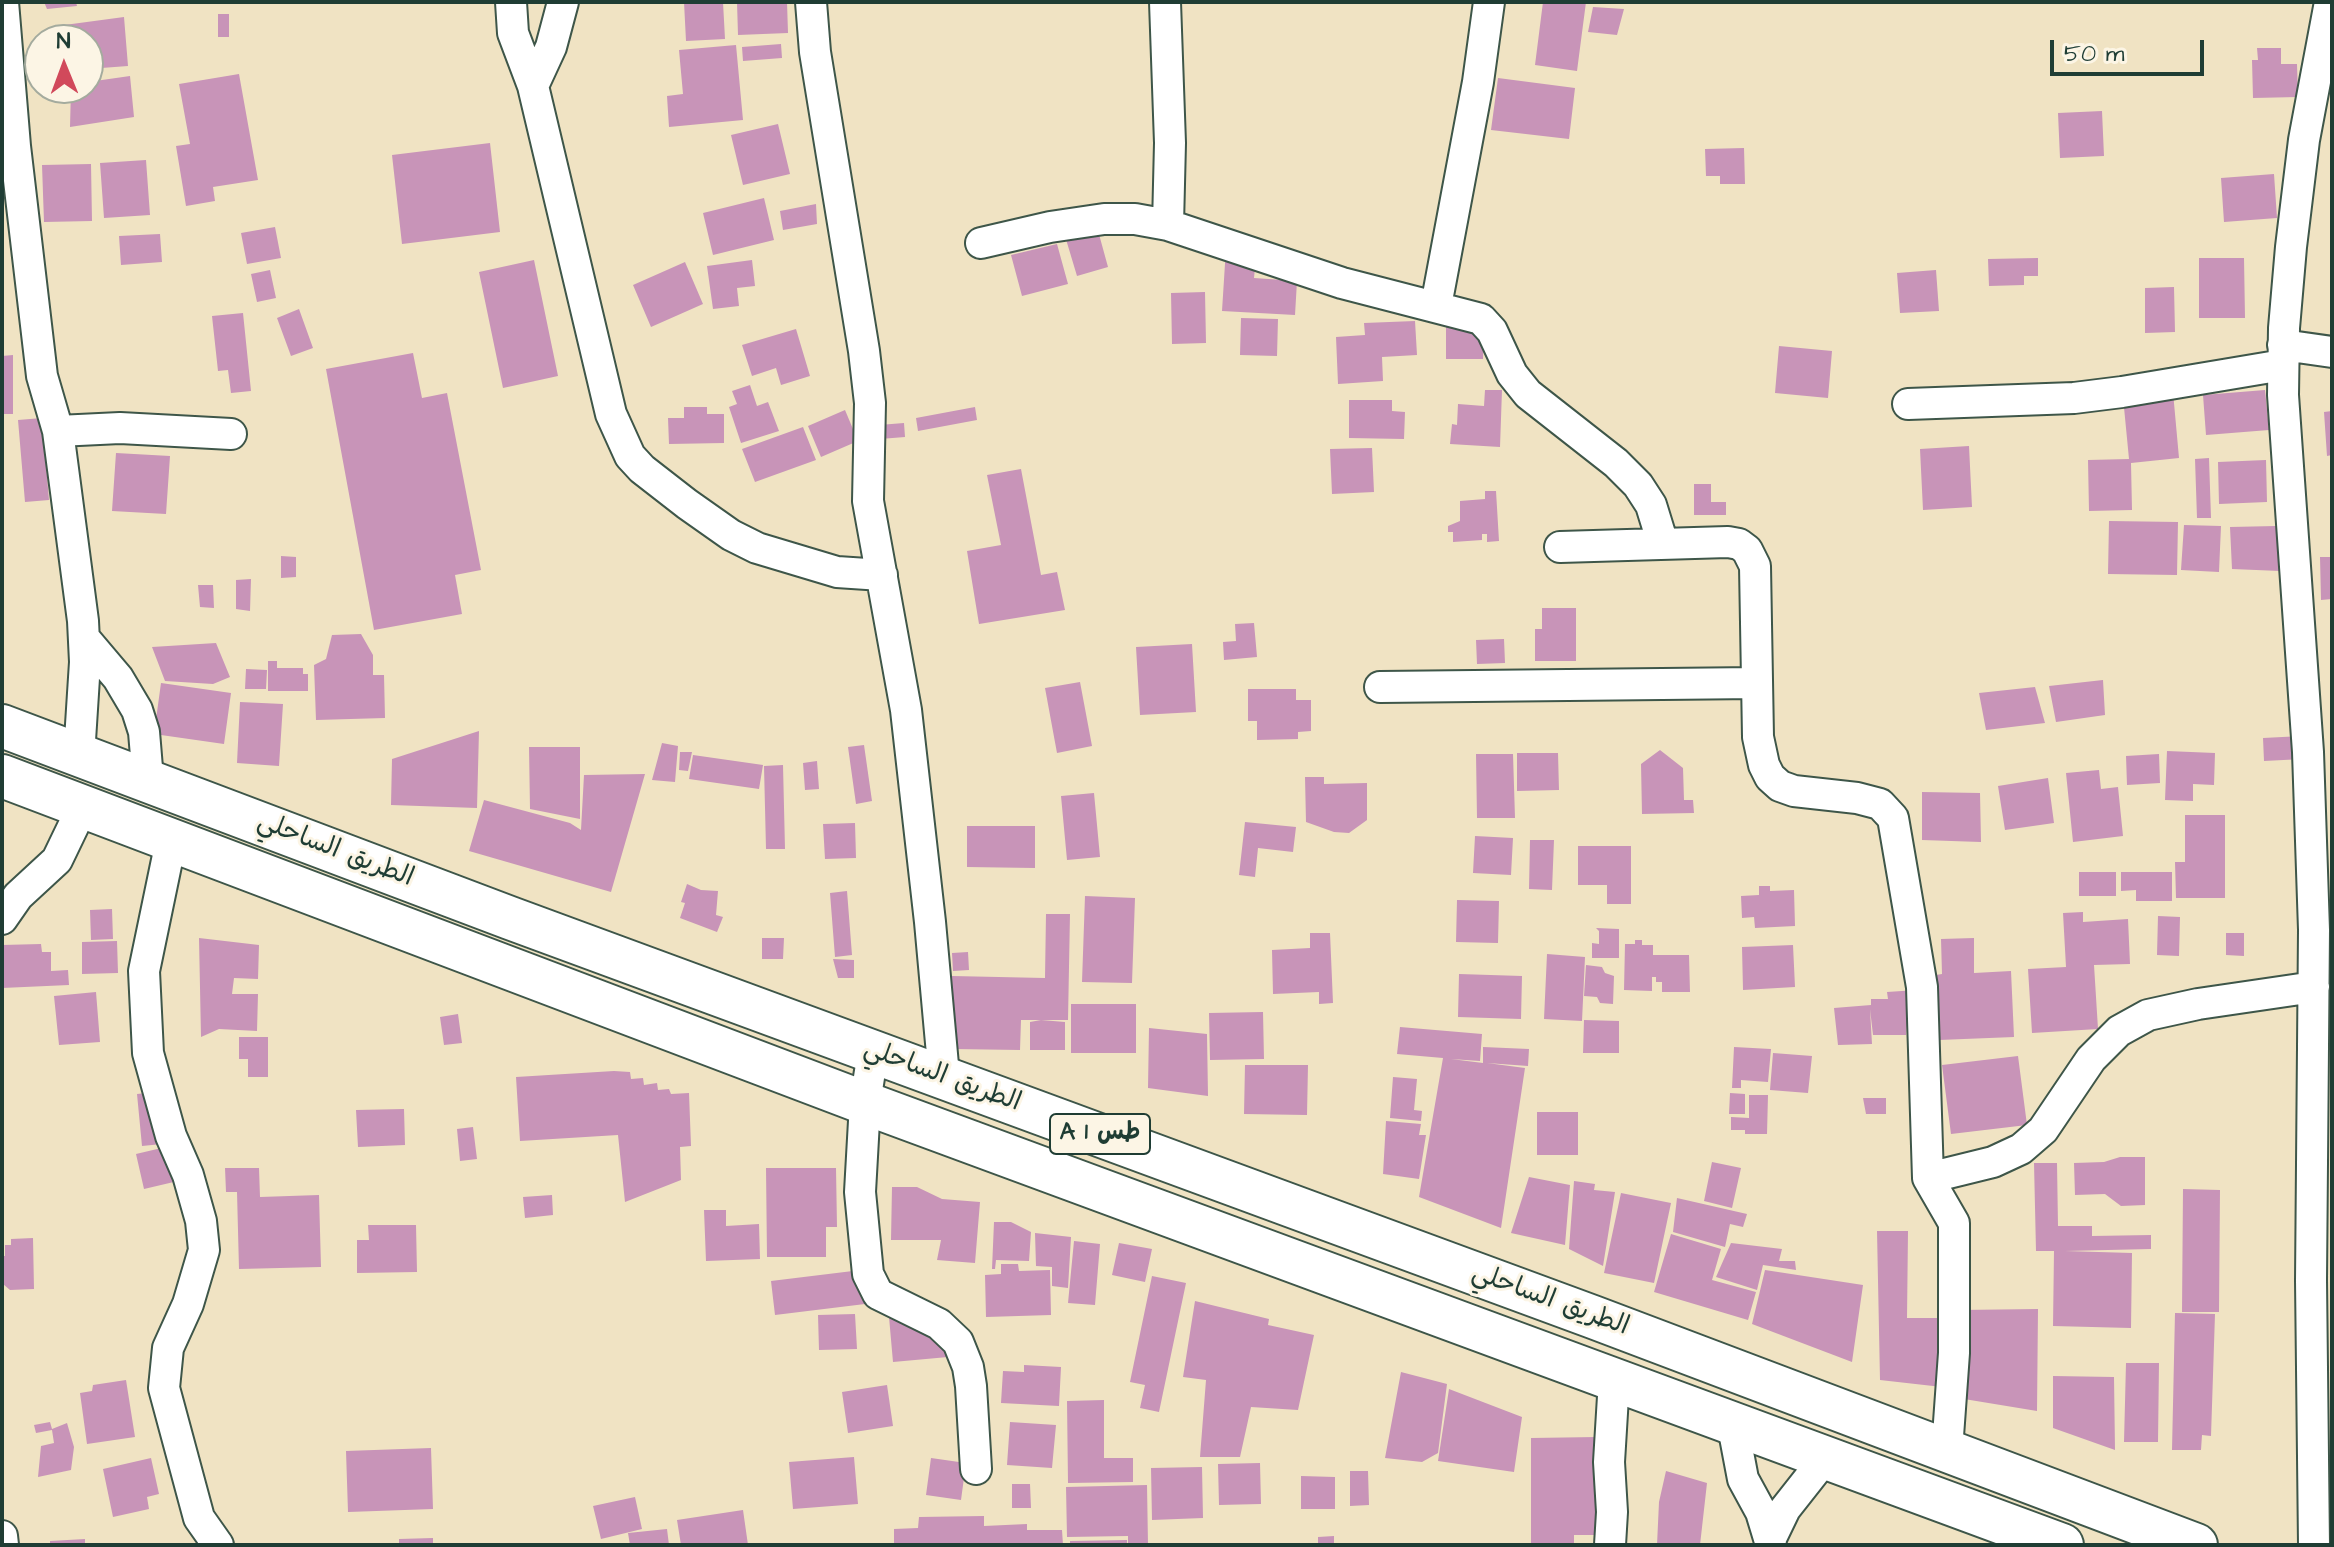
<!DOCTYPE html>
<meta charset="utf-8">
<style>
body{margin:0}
#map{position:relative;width:2334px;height:1547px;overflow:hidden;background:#f0e3c3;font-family:"Architects Daughter",sans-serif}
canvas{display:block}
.frame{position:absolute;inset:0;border:4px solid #1f3d34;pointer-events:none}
.north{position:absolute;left:24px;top:24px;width:80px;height:80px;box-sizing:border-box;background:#fcf5e5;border:2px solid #a4ab9e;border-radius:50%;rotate:359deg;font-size:22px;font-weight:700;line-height:32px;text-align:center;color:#1f3d34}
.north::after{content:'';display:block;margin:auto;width:28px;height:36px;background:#d1495b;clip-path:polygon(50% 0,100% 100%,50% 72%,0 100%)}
.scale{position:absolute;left:2050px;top:40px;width:154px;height:36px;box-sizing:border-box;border:4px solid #1f3d34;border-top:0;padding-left:10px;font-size:24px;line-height:28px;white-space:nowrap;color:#1f3d34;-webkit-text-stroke:6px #fcf5e5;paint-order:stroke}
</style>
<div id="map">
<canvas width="2334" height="1547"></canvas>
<div class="frame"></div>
<div class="north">N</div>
<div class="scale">50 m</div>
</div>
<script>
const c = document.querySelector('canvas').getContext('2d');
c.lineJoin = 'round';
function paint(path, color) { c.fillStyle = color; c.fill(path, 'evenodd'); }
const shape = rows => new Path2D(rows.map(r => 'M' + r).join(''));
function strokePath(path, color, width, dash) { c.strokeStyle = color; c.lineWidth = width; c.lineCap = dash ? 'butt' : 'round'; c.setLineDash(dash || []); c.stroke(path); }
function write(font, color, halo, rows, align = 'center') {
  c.font = font + ' "Architects Daughter","Playpen Sans Arabic",sans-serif'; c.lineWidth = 6; c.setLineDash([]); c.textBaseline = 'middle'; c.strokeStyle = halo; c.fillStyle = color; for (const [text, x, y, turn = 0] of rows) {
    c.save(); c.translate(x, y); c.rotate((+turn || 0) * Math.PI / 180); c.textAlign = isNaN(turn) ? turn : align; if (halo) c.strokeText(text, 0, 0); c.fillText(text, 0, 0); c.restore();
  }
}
paint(shape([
 [44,2,76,2,77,6,47,9],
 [684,2,723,2,725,39,686,41],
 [737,2,787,2,788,33,738,35],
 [1543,2,1586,2,1577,71,1535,65],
 [1593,7,1624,9,1617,35,1588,32],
 [218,14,229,14,229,37,218,37],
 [124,17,128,66,88,69,88,40,59,40,57,26],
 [781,44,782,58,743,61,742,47],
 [736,45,743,120,669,127,667,96,683,94,679,50],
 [2257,48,2281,48,2281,64,2297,64,2298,97,2253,98,2252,60,2258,60],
 [239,74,258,180,213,187,215,201,186,206,176,146,190,144,179,84],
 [130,76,134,117,70,127,71,88,88,88,88,82],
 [1498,78,1575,88,1569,139,1491,130],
 [2102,111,2104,156,2060,158,2058,113],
 [778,124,790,174,743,185,731,135],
 [490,143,500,232,402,244,392,155],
 [1744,148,1745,184,1720,184,1720,176,1706,176,1705,149],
 [146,160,150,215,104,218,100,163],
 [91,164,92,221,44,222,42,165],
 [2274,174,2277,218,2224,222,2221,178],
 [764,198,774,240,713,255,703,213],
 [816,204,817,224,783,230,780,211],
 [275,227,281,258,247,264,241,233],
 [1097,227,1108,267,1077,276,1065,236],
 [160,234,162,262,121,265,119,236],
 [1057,244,1068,284,1022,296,1011,255],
 [1226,248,1256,258,1254,278,1297,281,1295,315,1222,311],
 [2038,258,2038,276,2024,276,2024,285,1989,286,1988,259],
 [2199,258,2244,258,2245,318,2199,318],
 [534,260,558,376,503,388,479,272],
 [752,260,755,286,737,288,739,306,713,309,707,266],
 [685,262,703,304,651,327,633,285],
 [270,270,276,298,257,302,251,274],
 [1936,270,1939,311,1900,313,1897,273],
 [2174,287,2175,332,2145,333,2145,288],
 [1205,292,1206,343,1172,344,1171,293],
 [299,309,313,348,291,356,277,318],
 [243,313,251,391,231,393,228,370,218,371,212,316],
 [1241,318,1278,319,1277,356,1240,355],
 [1415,321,1417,355,1382,357,1383,381,1338,384,1336,337,1365,335,1364,323],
 [1446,326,1484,326,1483,359,1446,359],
 [796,329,810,376,781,385,776,368,752,376,742,345],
 [1779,346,1832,351,1828,398,1775,393],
 [413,353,422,398,447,393,481,570,455,575,462,614,374,630,326,369],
 [13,355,13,414,2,414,2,356],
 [750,385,757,406,768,402,779,431,741,443,729,407,737,404,732,391],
 [1485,390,1502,390,1500,447,1450,444,1452,424,1457,425,1458,404,1484,406],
 [2265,390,2269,430,2206,435,2203,395],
 [2173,392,2179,458,2131,463,2132,510,2089,511,2088,460,2129,459,2123,397],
 [1349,400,1392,400,1392,411,1405,412,1404,439,1349,438],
 [684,407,707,407,707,414,724,414,724,443,669,444,668,418,684,418],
 [975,407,977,420,918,431,916,418],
 [845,410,858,441,821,457,808,426],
 [2332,411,2332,455,2327,456,2324,412],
 [42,418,49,500,25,502,18,420],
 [904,423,905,437,880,439,879,425],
 [803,427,816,460,755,482,742,449],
 [1969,446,1972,507,1923,510,1920,449],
 [1372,448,1374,492,1332,494,1330,449],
 [116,453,170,456,166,514,112,511],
 [2209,458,2211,518,2197,518,2195,459],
 [2266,460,2267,502,2219,504,2218,462],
 [1021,469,1041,575,1057,572,1065,610,979,624,967,551,1001,545,987,475],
 [1694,484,1711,484,1711,502,1726,502,1726,515,1694,515],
 [1485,491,1496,491,1499,541,1487,542,1487,534,1482,534,1482,540,1453,542,1453,532,1448,532,1448,526,1460,521,1460,501,1485,499],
 [2109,521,2178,522,2177,575,2108,574],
 [2184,525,2221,526,2219,572,2181,570],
 [2276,526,2280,571,2232,569,2230,527],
 [281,556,296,557,296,577,281,578],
 [2320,557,2332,557,2332,599,2321,600],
 [251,579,250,611,236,609,236,580],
 [198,585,213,585,214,608,200,607],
 [1542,608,1576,608,1576,661,1535,661,1535,629,1542,629],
 [1254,623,1257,657,1224,660,1223,642,1236,641,1235,624],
 [361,634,373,655,373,675,384,675,385,718,316,720,314,665,326,659,332,635],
 [1504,639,1505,663,1477,664,1476,640],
 [216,643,230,677,213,684,165,681,152,647],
 [1192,644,1196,712,1140,715,1136,647],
 [268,661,277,661,277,668,303,668,303,674,308,674,308,691,268,691],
 [246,669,267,670,266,689,245,689],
 [2103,680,2105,715,2056,722,2049,686],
 [1080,682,1092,746,1057,753,1045,688],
 [161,683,231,693,224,744,154,734],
 [2035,687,2045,723,1986,730,1979,693],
 [1248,689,1296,689,1296,700,1311,700,1311,731,1298,732,1298,739,1257,740,1257,721,1248,721],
 [240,702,283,704,279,766,237,763],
 [479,731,477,808,391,805,392,759],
 [2302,736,2303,759,2264,761,2263,738],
 [662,743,678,746,675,782,652,780],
 [864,745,872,801,856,804,848,747],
 [529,747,580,747,580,819,530,809],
 [1660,750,1683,768,1684,800,1693,800,1694,813,1642,814,1641,764],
 [2167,751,2215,753,2214,785,2193,784,2193,801,2165,800],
 [680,752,692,752,688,771,679,770],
 [1517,753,1558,753,1559,790,1517,791],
 [1476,754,1513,754,1515,818,1477,818],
 [2159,754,2160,783,2127,785,2126,756],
 [693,755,763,765,759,789,689,779],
 [817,761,819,789,805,790,803,763],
 [783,765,785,849,766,849,764,766],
 [2099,770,2101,789,2118,787,2123,836,2073,842,2066,773],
 [645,774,611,892,469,851,484,800,570,823,581,830,584,775],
 [1305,777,1324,777,1324,784,1367,783,1367,820,1349,833,1334,832,1306,822],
 [2048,778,2054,823,2005,830,1998,786],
 [1922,792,1980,793,1981,842,1922,840],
 [1094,793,1100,857,1067,860,1061,796],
 [2185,815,2225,815,2225,898,2176,898,2175,862,2185,862],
 [1245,822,1296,827,1293,852,1258,848,1255,877,1239,875],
 [855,823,856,858,825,859,823,824],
 [967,826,1035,826,1035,868,967,867],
 [1475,836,1513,838,1511,875,1473,873],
 [1530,840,1554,840,1552,890,1529,889],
 [1578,846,1631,846,1631,904,1607,904,1607,885,1578,885],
 [2079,872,2116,872,2116,896,2079,896],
 [2121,872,2172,872,2172,901,2136,901,2136,890,2121,891],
 [687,884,701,890,718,891,716,915,723,917,717,932,680,918,685,903,681,902],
 [1759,886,1770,886,1770,891,1794,890,1795,926,1755,928,1754,917,1742,918,1741,896,1759,895],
 [847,891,852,955,835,957,830,893],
 [1085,896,1135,898,1132,983,1082,982],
 [1457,900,1499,901,1498,943,1456,942],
 [112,909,113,939,91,940,90,910],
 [2083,912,2083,922,2128,919,2130,964,2094,965,2098,1029,2032,1033,2028,969,2066,967,2063,913],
 [1046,914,1070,914,1068,1020,1021,1020,1020,1050,953,1049,952,976,1045,978],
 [2158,916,2180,917,2179,956,2157,955],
 [1596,928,1619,929,1619,958,1592,958,1592,943,1599,944,1599,931],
 [1310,933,1330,933,1333,1003,1319,1004,1319,992,1273,994,1272,950,1310,948],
 [2226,933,2244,933,2244,956,2226,955],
 [199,938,259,945,258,979,234,978,232,994,258,994,257,1031,219,1029,201,1037],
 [762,938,784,938,783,959,762,959],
 [1974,938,1974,973,2011,971,2014,1037,1939,1040,1936,975,1942,974,1941,939],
 [1635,940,1642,940,1642,945,1653,945,1653,955,1689,955,1690,992,1662,992,1662,982,1656,982,1656,977,1652,977,1652,991,1624,990,1625,944,1635,944],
 [117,941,118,973,82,974,82,942],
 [41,944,42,952,51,952,51,971,68,970,69,985,2,988,2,945],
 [1793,945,1795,987,1743,990,1742,947],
 [968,952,969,970,953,971,952,953],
 [1547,954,1585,957,1582,1021,1544,1019],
 [833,959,854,960,854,978,838,978],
 [1586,965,1602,967,1605,973,1614,976,1613,1004,1600,1003,1597,997,1584,996],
 [1459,974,1522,976,1521,1019,1458,1017],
 [1917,990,1918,1023,1907,1023,1906,1035,1873,1035,1870,1009,1872,1044,1838,1045,1834,1008,1871,1005,1871,999,1888,999,1887,992],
 [96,992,100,1042,59,1045,54,996],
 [1071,1004,1136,1004,1136,1053,1071,1053],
 [1263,1012,1264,1059,1210,1060,1209,1013],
 [458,1014,462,1043,444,1045,440,1017],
 [1041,1020,1065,1022,1065,1050,1030,1050,1030,1022],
 [1584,1020,1619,1021,1619,1053,1583,1053],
 [1400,1027,1482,1034,1480,1061,1451,1059,1483,1063,1483,1047,1529,1049,1528,1066,1487,1063,1525,1068,1501,1228,1419,1197,1443,1058,1397,1054],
 [1149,1028,1207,1034,1208,1096,1148,1088],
 [239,1037,268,1037,268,1077,248,1077,248,1059,239,1059],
 [1734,1047,1771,1049,1768,1082,1741,1080,1741,1088,1732,1088],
 [1773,1053,1812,1056,1808,1093,1770,1090],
 [2018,1056,2027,1125,1951,1134,1942,1065],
 [1245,1065,1308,1065,1307,1115,1244,1114],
 [614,1071,630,1072,631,1079,643,1078,644,1085,657,1083,658,1090,669,1089,671,1094,689,1093,691,1146,680,1147,681,1180,625,1202,618,1135,520,1141,516,1077],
 [1393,1077,1417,1079,1414,1110,1422,1111,1421,1121,1390,1118],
 [157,1092,162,1144,142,1146,137,1094],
 [1730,1093,1745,1094,1745,1114,1729,1114],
 [1749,1095,1768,1095,1767,1134,1745,1134,1745,1130,1731,1130,1731,1117,1749,1118],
 [1863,1098,1886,1098,1886,1114,1866,1114],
 [404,1109,405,1145,358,1147,356,1110],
 [1537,1112,1578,1112,1578,1155,1537,1155],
 [1386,1121,1421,1124,1419,1135,1426,1135,1419,1179,1383,1174],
 [473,1127,477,1159,460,1161,457,1129],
 [170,1146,178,1181,144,1189,136,1154],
 [2120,1157,2145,1157,2145,1205,2121,1206,2105,1194,2075,1195,2074,1163,2104,1162],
 [1712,1162,1741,1168,1732,1208,1704,1201],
 [2034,1163,2057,1163,2058,1226,2092,1226,2092,1236,2151,1235,2151,1249,2065,1251,2132,1253,2131,1328,2053,1326,2054,1251,2036,1251],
 [225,1168,259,1168,260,1197,319,1195,321,1267,239,1269,237,1192,226,1192],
 [766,1168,836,1168,837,1227,826,1227,826,1257,767,1257],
 [1529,1177,1570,1185,1565,1245,1511,1233],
 [1574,1181,1595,1184,1594,1190,1615,1192,1603,1266,1569,1249],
 [892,1187,917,1187,942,1199,980,1202,975,1263,937,1260,941,1240,891,1240],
 [2183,1189,2220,1190,2219,1312,2182,1312],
 [1621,1193,1671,1203,1654,1283,1604,1273],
 [552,1195,553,1215,525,1218,523,1197],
 [1677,1198,1747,1214,1743,1227,1730,1224,1725,1247,1673,1232],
 [704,1210,726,1210,726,1226,759,1224,760,1259,706,1261],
 [994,1222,1011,1222,1031,1232,1029,1261,996,1260,995,1269,992,1269],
 [368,1225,416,1225,417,1272,357,1273,357,1240,369,1240],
 [1877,1231,1908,1231,1907,1318,1943,1318,1942,1387,1880,1380],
 [1035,1233,1071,1237,1068,1288,1052,1286,1052,1267,1036,1266],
 [1671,1234,1721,1249,1712,1280,1756,1292,1748,1320,1654,1292],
 [33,1238,34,1289,10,1290,3,1284,2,1256,5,1256,5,1245,11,1245,11,1239],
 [1074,1241,1100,1244,1095,1305,1068,1303],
 [1119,1243,1152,1249,1145,1282,1112,1275],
 [1731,1243,1782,1249,1779,1261,1795,1261,1796,1270,1763,1265,1757,1290,1716,1277],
 [1001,1264,1018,1264,1019,1271,1050,1270,1051,1315,986,1317,985,1275,1001,1274],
 [861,1270,865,1304,775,1315,771,1281],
 [1765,1270,1863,1285,1852,1362,1752,1324],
 [1152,1276,1186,1283,1159,1412,1140,1408,1145,1385,1130,1382],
 [1195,1301,1269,1319,1268,1325,1314,1335,1298,1410,1251,1407,1240,1457,1200,1457,1206,1380,1183,1377],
 [2038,1309,2037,1411,1958,1398,1960,1310],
 [944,1313,948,1357,893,1362,889,1317],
 [2175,1313,2215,1314,2211,1436,2202,1435,2201,1450,2172,1450],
 [855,1314,857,1349,819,1350,818,1315],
 [2126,1363,2159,1363,2158,1442,2124,1442],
 [1024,1365,1061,1367,1059,1406,1001,1403,1003,1371,1024,1372],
 [1401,1372,1447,1384,1438,1453,1422,1462,1385,1458],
 [2053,1376,2114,1377,2115,1450,2053,1428],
 [126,1380,135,1437,87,1444,80,1393,92,1391,93,1385],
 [887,1385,893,1426,848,1433,842,1392],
 [1449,1389,1522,1417,1514,1472,1438,1461],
 [1104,1400,1104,1458,1133,1458,1133,1482,1068,1483,1067,1401],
 [50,1422,52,1429,67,1423,74,1447,71,1470,38,1477,41,1446,54,1443,52,1430,36,1433,34,1425],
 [1010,1422,1056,1425,1052,1468,1007,1465],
 [1597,1437,1598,1535,1574,1535,1574,1545,1531,1545,1531,1438],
 [431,1448,433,1509,348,1512,346,1451],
 [854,1457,858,1504,793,1509,789,1462],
 [151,1458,159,1494,147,1497,149,1509,113,1517,103,1469],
 [931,1458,966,1463,961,1500,926,1495],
 [1260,1463,1261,1504,1219,1505,1218,1464],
 [1202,1467,1203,1518,1152,1520,1151,1468],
 [1350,1471,1368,1471,1369,1505,1350,1506],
 [1666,1471,1707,1483,1700,1545,1657,1545,1659,1502],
 [1301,1476,1335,1477,1335,1509,1301,1509],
 [1012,1484,1030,1484,1031,1508,1012,1508],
 [1147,1485,1148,1545,1128,1545,1128,1536,1067,1537,1066,1487],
 [635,1497,642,1529,601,1539,593,1506],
 [743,1510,748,1545,681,1545,677,1520],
 [984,1516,984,1526,1027,1524,1027,1530,1062,1530,1063,1545,984,1545,984,1543,894,1545,894,1529,918,1528,919,1517],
 [667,1529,669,1545,630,1545,628,1533],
 [1334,1536,1334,1545,1318,1545,1318,1537],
 [433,1538,433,1545,399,1545,399,1539],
 [85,1539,85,1545,50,1545,50,1541],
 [1127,1540,1127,1545,1070,1545,1070,1541]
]), '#c894b8');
const minor = shape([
 [3,2,15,146,42,376,58,431,83,621,85,662,79,756],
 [511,2,513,33,533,86,611,414,630,456,642,469,687,504,731,535,757,548,837,572,882,575],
 [811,2,815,52,864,351,870,403,868,501,906,710,930,922,944,1076],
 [1165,2,1170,143,1168,225],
 [533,86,551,47,563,2],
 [981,243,1050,227,1104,219,1135,219,1168,225,1342,283,1481,319,1492,331,1512,374,1528,394,1616,463,1638,485,1651,505,1663,544],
 [1436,306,1478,82,1489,2],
 [2283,345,2332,352],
 [1908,404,2074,398,2122,392,2283,365],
 [58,431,120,428,231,434],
 [1560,547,1728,542,1739,544,1747,550,1755,566,1758,737,1764,765,1770,777,1780,786,1794,791,1857,798,1880,804,1893,818,1922,987,1928,1178,1954,1223,1954,1353,1947,1450],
 [85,639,118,678,137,710,144,732,148,780],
 [1380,687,1756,683],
 [171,841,144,971,148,1053,171,1136,188,1175,201,1221,204,1250,188,1304,168,1348,164,1388,199,1518,218,1545],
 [2,919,18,896,57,860,83,806],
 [873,1052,865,1103,860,1192,868,1274,878,1294,939,1324,958,1342,968,1367,971,1386,976,1469],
 [1928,1178,1993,1162,2021,1149,2043,1130,2091,1059,2119,1031,2148,1015,2198,1004,2314,987],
 [1732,1421,1743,1479,1761,1512,1771,1545],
 [2,1536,3,1545],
 [1771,1538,1785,1509,1826,1457],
 [1610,1545,1612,1512,1609,1462,1614,1380],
 [2314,1545,2311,1280,2314,930,2308,752,2283,395,2284,328,2291,247,2304,140,2330,2]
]);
const highway = shape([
 [2,726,510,918,1593,1317,2196,1545],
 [2,776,865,1103,2062,1545]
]);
strokePath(minor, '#3e5649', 34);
strokePath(highway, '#3e5649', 46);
strokePath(minor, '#fff', 30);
strokePath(highway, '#fff', 42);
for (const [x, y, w] of [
 [1100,1134,100]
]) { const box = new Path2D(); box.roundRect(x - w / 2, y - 20, w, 40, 6); c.fillStyle = '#fcf5e5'; c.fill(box); strokePath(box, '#1f3d34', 2); }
write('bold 24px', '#1f3d34', null, [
 ["A 1 طس",1100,1134]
]);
write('26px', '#1f3d34', '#fcf5e5', [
 ["الطريق الساحلي",335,851,21],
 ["الطريق الساحلي",942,1077,20],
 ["الطريق الساحلي",1550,1301,20]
]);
</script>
